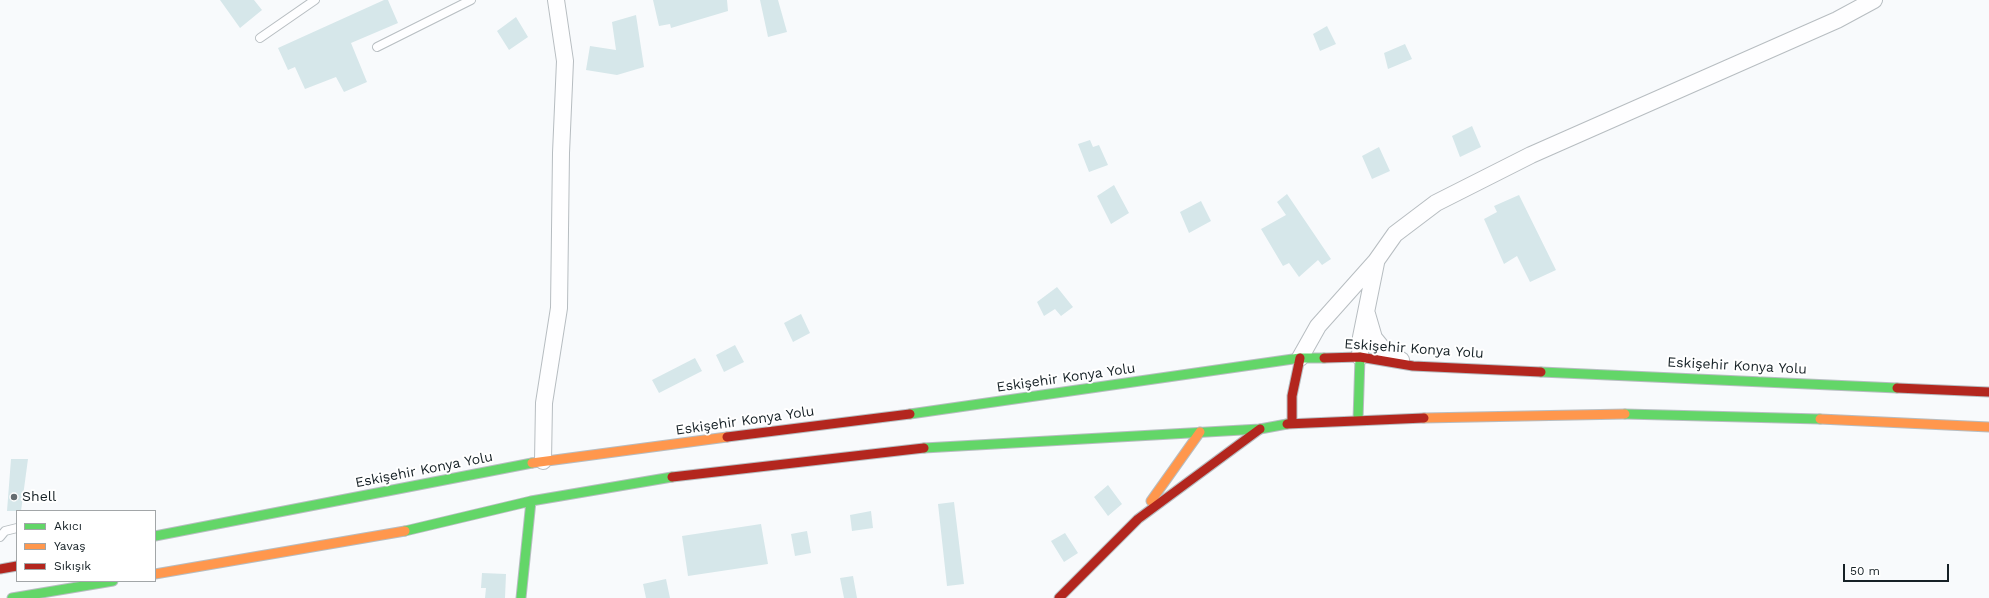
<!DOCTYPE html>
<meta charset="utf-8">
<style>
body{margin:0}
#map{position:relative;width:1989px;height:598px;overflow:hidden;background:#f8fafc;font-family:"Work Sans",sans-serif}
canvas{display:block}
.legend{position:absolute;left:16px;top:510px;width:140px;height:72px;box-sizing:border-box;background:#fff;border:1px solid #a2a6a8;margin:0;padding:5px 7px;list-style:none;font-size:12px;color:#162126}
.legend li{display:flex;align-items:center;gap:8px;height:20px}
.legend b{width:20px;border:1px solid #a2a6a8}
.scale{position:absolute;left:1843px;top:564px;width:106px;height:18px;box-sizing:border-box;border:2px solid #162126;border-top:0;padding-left:5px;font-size:12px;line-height:14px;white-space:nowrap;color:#162126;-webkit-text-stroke:3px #fff;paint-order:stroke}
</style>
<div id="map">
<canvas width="1989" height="598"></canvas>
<ul class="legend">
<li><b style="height:5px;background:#63d668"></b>Akıcı</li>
<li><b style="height:5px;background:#ff974d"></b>Yavaş</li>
<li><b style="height:5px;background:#b3261e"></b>Sıkışık</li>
</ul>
<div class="scale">50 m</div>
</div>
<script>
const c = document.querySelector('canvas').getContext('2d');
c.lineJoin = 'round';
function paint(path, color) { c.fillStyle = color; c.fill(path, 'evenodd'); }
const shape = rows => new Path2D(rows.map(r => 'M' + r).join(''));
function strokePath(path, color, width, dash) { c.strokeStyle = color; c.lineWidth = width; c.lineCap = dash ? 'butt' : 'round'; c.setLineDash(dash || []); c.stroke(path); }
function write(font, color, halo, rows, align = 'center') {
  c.font = font + ' "Work Sans",sans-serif'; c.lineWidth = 4; c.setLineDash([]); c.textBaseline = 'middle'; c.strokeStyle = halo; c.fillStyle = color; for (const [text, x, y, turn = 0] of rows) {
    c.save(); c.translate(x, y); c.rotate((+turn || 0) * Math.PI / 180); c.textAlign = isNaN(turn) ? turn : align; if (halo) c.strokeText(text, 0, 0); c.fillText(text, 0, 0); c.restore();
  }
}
paint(shape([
 [220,0,254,0,262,10,240,28],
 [384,0,388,0,398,23,351,43,367,82,344,92,336,77,305,89,295,67,288,70,278,48],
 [653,0,727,0,728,11,671,28,670,24,659,26],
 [760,0,778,0,787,32,768,37],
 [636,15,644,67,617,75,586,70,590,46,616,50,612,22],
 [516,17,528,37,509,50,497,31],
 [1327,26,1336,44,1320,51,1313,34],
 [1405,44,1412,59,1388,69,1384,53],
 [1472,126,1481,147,1460,157,1452,136],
 [1090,140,1093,147,1099,145,1108,165,1089,172,1078,144],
 [1379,147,1390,171,1372,179,1362,156],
 [1114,185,1129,213,1111,224,1097,196],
 [1287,194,1331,259,1322,265,1318,260,1299,277,1289,263,1283,266,1261,229,1286,215,1277,202],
 [1519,195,1556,270,1530,282,1517,256,1504,264,1484,219,1497,212,1494,206],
 [1201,201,1211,221,1189,233,1180,212],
 [1057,287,1073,307,1061,316,1055,309,1044,316,1037,302],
 [801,314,810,333,793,342,784,323],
 [735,345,744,362,724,372,716,355],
 [695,358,702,371,659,393,652,380],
 [11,459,28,459,21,511,7,511],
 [1108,485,1122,504,1108,516,1094,497],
 [954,502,964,584,947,586,938,504],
 [871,511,873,528,852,531,850,515],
 [761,524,768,564,688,576,682,536],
 [807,531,811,553,795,556,791,534],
 [1065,533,1078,553,1064,562,1051,541],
 [482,573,506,574,505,598,485,598,486,588,481,588],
 [853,576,857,598,844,598,840,578],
 [666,579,670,598,646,598,643,584]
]), '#d6e7ea');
const lane = shape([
 [260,38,315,0],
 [377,47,471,0],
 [0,537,5,531,17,528]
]);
const street = shape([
 [1367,314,1374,338,1387,354,1401,360],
 [1360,357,1361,337,1376,263],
 [1300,358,1318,326,1376,261,1395,234,1436,203,1531,155,1837,20,1874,0],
 [543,461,544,403,559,308,561,153,565,61,556,0]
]);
const fast = shape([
 [1541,372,1897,388],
 [910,414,1300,358,1324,358],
 [1625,414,1820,419],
 [1358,420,1360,357],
 [924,448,1260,429,1287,424],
 [405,531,531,501,672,477],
 [155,536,532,463],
 [12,598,113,581],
 [521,598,531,501]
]);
const slow = shape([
 [1424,418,1625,414],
 [1820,419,1989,427],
 [532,463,727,437],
 [1151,501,1200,432],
 [155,574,405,531]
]);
const jam = shape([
 [1324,358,1360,357,1413,366,1541,372],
 [1897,388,1989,392],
 [1292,423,1292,396,1300,358],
 [1287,424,1424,418],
 [727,437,910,414],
 [672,477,924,448],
 [0,569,17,566],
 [1059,598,1138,519,1260,429]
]);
strokePath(lane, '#b7bdc1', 10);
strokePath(street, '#b7bdc1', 18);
strokePath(fast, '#b7bdc1', 11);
strokePath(slow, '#b7bdc1', 11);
strokePath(jam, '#b7bdc1', 11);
strokePath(lane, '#fefeff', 8);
strokePath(street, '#fefeff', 16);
strokePath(fast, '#63d668', 9);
strokePath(slow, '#ff974d', 9);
strokePath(jam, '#b3261e', 9);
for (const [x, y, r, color] of [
 [14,497,4,"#656d71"]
]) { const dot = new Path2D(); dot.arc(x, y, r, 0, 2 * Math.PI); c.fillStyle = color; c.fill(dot); strokePath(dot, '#fff', 1.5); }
write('14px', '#162126', '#fff', [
 ["Eskişehir Konya Yolu",1414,349,4],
 ["Eskişehir Konya Yolu",1737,366,3],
 ["Eskişehir Konya Yolu",1066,378,-8],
 ["Eskişehir Konya Yolu",745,421,-8],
 ["Eskişehir Konya Yolu",424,470,-11]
]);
write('14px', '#162126', '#fff', [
 ["Shell",22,497]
], 'left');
</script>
